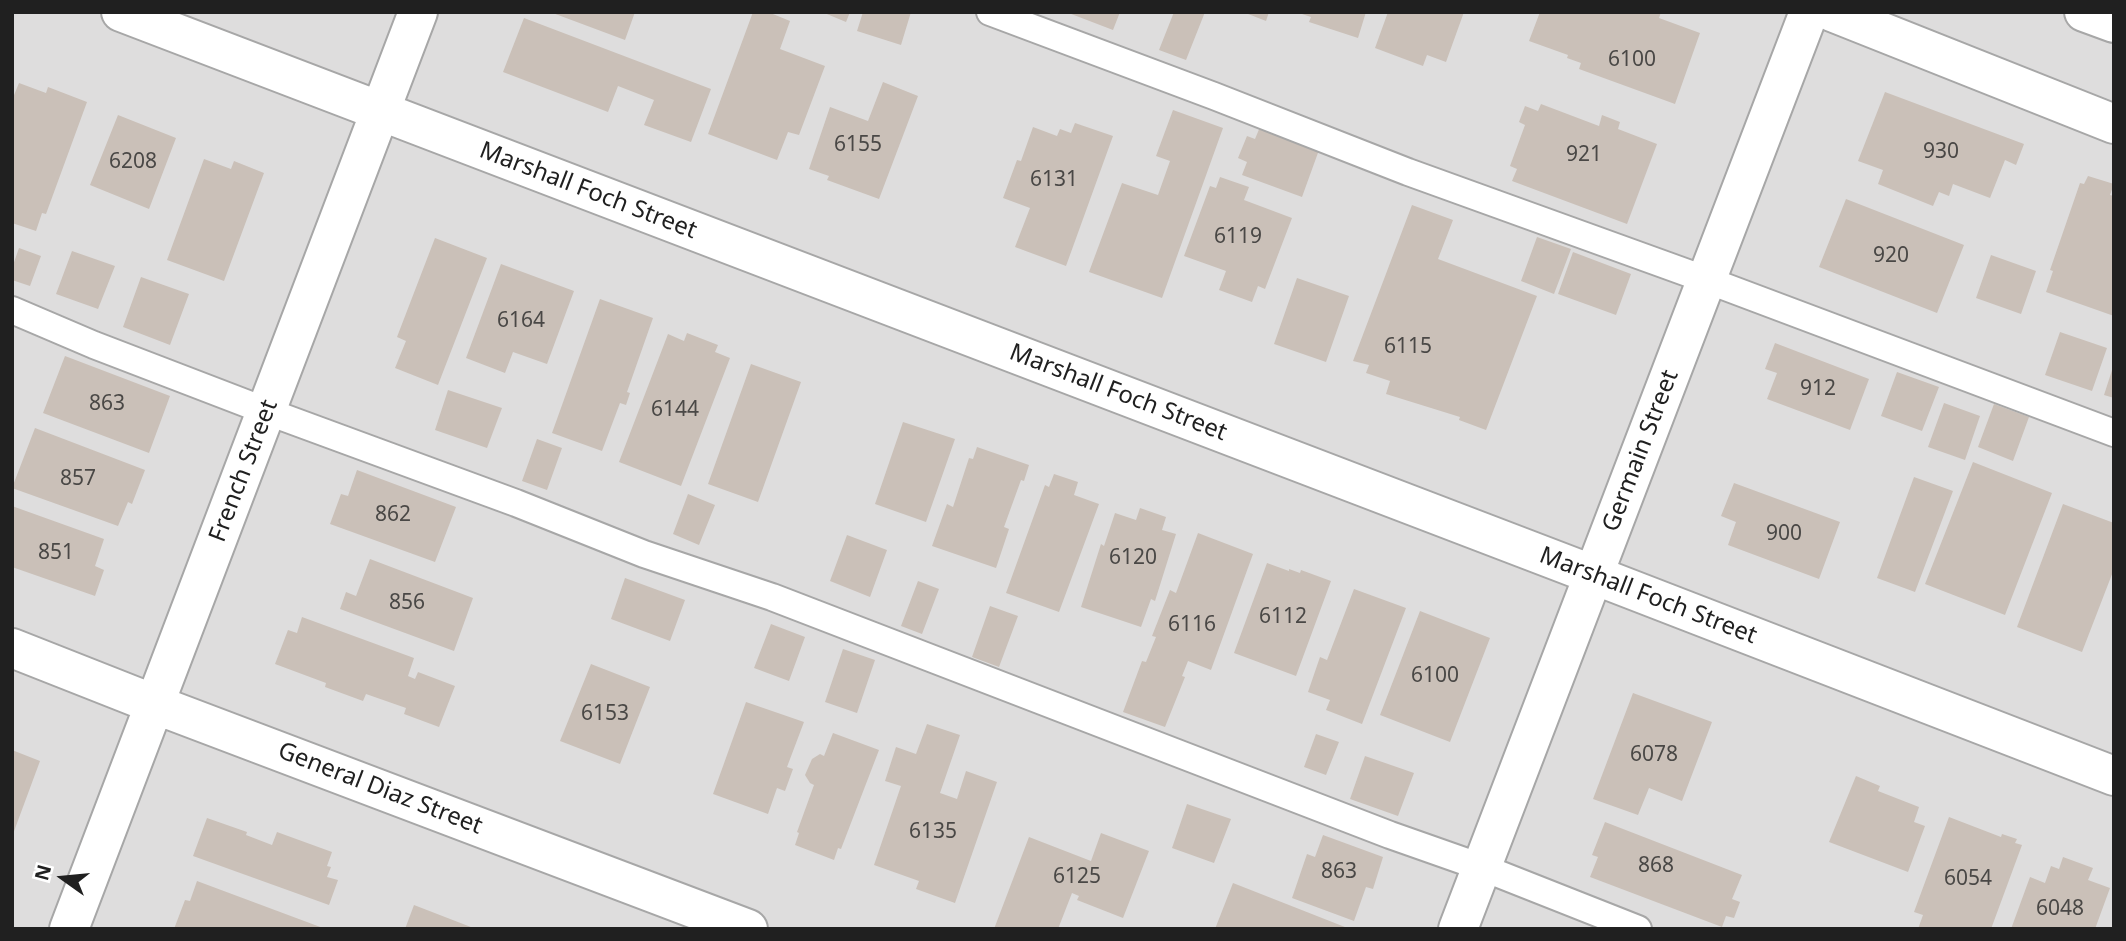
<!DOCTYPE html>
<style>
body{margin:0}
#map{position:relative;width:2126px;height:941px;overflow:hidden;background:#f1eee6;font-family:"Noto Sans",sans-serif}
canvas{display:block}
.frame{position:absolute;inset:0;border:14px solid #202020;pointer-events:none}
.north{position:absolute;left:28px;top:843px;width:70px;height:70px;-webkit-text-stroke:5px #fff;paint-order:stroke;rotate:285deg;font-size:19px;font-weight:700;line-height:28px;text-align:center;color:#202020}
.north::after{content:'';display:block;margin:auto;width:24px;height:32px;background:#202020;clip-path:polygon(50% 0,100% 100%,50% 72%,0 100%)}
</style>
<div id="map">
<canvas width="2126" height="941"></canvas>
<div class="frame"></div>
<div class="north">N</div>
</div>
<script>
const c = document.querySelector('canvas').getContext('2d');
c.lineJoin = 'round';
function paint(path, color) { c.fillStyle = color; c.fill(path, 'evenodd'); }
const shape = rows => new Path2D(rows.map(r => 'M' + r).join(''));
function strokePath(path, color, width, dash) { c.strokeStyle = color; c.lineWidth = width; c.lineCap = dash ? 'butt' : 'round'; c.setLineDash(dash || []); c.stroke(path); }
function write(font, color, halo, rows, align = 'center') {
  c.font = font + ' "Noto Sans",sans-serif'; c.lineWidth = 7; c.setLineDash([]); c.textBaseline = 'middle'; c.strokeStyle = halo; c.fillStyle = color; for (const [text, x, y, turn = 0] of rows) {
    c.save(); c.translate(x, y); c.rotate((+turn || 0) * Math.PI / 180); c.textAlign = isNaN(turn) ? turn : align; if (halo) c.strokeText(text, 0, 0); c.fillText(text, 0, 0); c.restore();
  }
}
paint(shape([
 [12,12,2114,12,2114,929,12,929]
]), '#dedddd');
paint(shape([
 [550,12,635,12,625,40],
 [753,12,768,12,790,21,780,49,825,66,799,135,788,132,777,160,708,134],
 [822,12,850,12,846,22],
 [863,12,911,12,901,45,857,31],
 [1066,12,1120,12,1113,30],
 [1174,12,1205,12,1186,60,1159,50],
 [1243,12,1269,12,1266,21],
 [1366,12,1358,38,1309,22,1311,17,1299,13],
 [1388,12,1464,12,1446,62,1427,55,1423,66,1375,48],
 [1540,12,1661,12,1659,18,1700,33,1675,104,1579,69,1581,63,1567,58,1568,55,1529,41],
 [524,18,711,89,691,142,644,125,654,100,618,86,608,112,503,72],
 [883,82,918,96,879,199,827,180,829,176,809,169,830,107,868,121],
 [19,83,46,93,48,87,87,102,46,214,42,213,36,231,12,223,12,100],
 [1885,92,2024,144,2016,165,2005,160,1990,198,1953,184,1949,196,1939,192,1933,206,1878,184,1883,170,1858,161],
 [1541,104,1599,126,1602,115,1620,122,1618,129,1657,144,1627,224,1512,181,1517,169,1510,166,1525,125,1519,122,1525,106,1538,111],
 [1173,110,1223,128,1162,298,1089,272,1122,183,1158,195,1170,161,1156,156],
 [118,115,176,138,149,209,90,185],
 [1075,123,1113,136,1066,266,1015,247,1030,208,1003,198,1017,160,1021,161,1033,127,1057,136,1060,129,1071,133],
 [1260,127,1319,150,1302,197,1242,175,1247,162,1238,158,1247,136,1255,139],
 [204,159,231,169,234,161,264,173,224,281,167,260],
 [2088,176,2114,184,2110,195,2114,196,2114,316,2046,292,2053,271,2050,270,2080,183,2084,184],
 [1220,177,1249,187,1244,200,1292,218,1265,289,1258,286,1252,302,1219,290,1226,271,1184,256,1210,186,1216,188],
 [1846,199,1964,245,1937,313,1819,267],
 [1412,205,1453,220,1438,259,1537,296,1486,430,1459,420,1460,417,1386,394,1390,381,1366,373,1369,365,1353,361],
 [1537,237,1571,249,1554,294,1521,281],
 [435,238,487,258,438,385,395,368,406,341,397,337],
 [19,248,41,256,30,286,12,280,12,268],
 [72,251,115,266,98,309,56,294],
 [1573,252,1631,274,1616,315,1558,294],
 [1991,255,2036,271,2021,314,1976,298],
 [501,264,574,291,547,364,513,352,505,373,466,358],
 [141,277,189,294,170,345,123,327],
 [1297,278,1349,296,1326,362,1274,344],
 [600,299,653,318,627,392,630,393,626,405,620,403,602,451,552,433],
 [2060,332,2107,348,2092,391,2045,375],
 [687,333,718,345,715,352,730,358,681,486,619,462,668,334,684,341],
 [1775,343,1869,379,1850,430,1767,399,1777,373,1765,369],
 [65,356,170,396,149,453,43,413],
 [751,364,801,382,758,502,708,484],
 [2113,367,2114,367,2114,398,2104,395],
 [1897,372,1939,387,1922,431,1881,416],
 [448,390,502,408,487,448,435,430],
 [1944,403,1980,416,1965,460,1928,447],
 [1994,404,2029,417,2013,461,1978,447],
 [903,422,955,439,926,522,875,504],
 [35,428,145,470,132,504,128,502,118,526,12,488],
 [537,439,562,448,547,490,522,481],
 [977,447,1029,465,1024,481,1021,480,1004,527,1009,529,996,568,932,546,947,504,953,507,969,458,973,459],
 [1973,462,2052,493,2005,615,1925,584],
 [357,470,456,507,435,562,330,524,341,494,348,496],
 [1054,474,1078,482,1074,495,1099,504,1059,612,1006,593,1045,485,1049,487],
 [1914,477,1953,491,1915,592,1877,578],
 [1734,483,1840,522,1819,579,1728,545,1736,522,1721,516],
 [688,494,715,505,699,545,673,534],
 [2063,504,2114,523,2114,569,2082,652,2017,627],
 [12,506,104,539,95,566,104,570,95,596,12,567],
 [1140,508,1166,517,1162,530,1176,534,1155,601,1151,599,1141,627,1081,607,1101,544,1104,546,1115,513,1136,520],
 [1198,533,1253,554,1211,670,1188,661,1182,676,1185,677,1165,727,1123,712,1142,661,1146,662,1156,637,1152,636,1170,590,1176,593],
 [847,535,887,550,870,597,830,581],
 [370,559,473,598,454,651,340,609,346,592,356,596],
 [1267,563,1289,571,1289,569,1300,573,1301,570,1331,581,1296,676,1234,653],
 [625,578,685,600,670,641,611,619],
 [918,581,939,589,922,634,901,626],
 [1354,589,1406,608,1362,724,1326,710,1330,700,1308,692,1320,657,1327,660],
 [990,606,1018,616,999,667,972,657],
 [1420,611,1490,638,1450,742,1380,715],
 [302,617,414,658,408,676,415,679,418,672,455,686,439,727,404,714,406,708,366,694,363,701,325,687,326,683,275,664,288,630,297,633],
 [771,624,805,637,789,681,754,668],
 [843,649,875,660,857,713,825,702],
 [591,664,650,687,620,764,560,741],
 [1633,693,1712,722,1682,801,1649,788,1638,815,1593,799],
 [746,702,804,722,787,767,793,769,785,791,777,788,768,814,713,794],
 [927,724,960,735,940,793,957,799,966,771,997,782,955,903,916,889,919,881,874,865,901,786,885,781,896,747,916,754],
 [833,733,879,750,841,849,838,848,834,860,795,845,799,833,797,832,814,785,810,783,805,775,812,759,820,754,824,756],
 [1316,734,1339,742,1326,775,1304,767],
 [12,750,40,761,13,834,12,834],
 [1365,756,1414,773,1398,816,1350,799],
 [1856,776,1880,786,1878,791,1919,807,1914,822,1925,826,1908,872,1829,842],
 [1187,804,1231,819,1214,863,1172,848],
 [1949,817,2001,837,2002,834,2017,839,2015,843,2022,845,1991,929,1918,929,1923,915,1914,912],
 [207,818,247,832,246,835,272,845,277,832,332,852,327,866,331,867,327,877,338,880,329,905,193,856],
 [1605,822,1742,875,1732,899,1740,902,1734,918,1726,916,1722,927,1590,877,1598,857,1592,855],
 [1101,833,1149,851,1123,918,1077,900,1079,896,1072,893,1058,929,994,929,1029,837,1091,861],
 [1323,835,1383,857,1373,889,1366,887,1354,921,1292,898,1307,854,1315,857],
 [2063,857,2093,868,2088,880,2110,888,2095,929,2011,929,2030,877,2045,883,2051,866,2059,869],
 [197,881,323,928,323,929,174,929,185,900,190,901],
 [1233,883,1350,929,1215,929],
 [414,905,476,929,405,929]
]), '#cac0b8');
const service = shape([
 [990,12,1214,96,1408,172,1707,280,2114,433],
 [12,310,94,345,266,411,516,503,644,554,772,597,1390,835,1481,867,1638,929]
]);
const minor = shape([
 [121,12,1594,575,2114,776],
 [1832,12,2114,124],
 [2084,12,2114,23],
 [12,648,154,704,748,929],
 [69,929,418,12],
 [1458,929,1809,12]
]);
strokePath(service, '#a7a7a7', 30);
strokePath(minor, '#a7a7a7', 42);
strokePath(service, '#fff', 26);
strokePath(minor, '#fff', 38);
write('21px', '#4a4846', null, [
 ["6100",1632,60],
 ["6155",858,145],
 ["930",1941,152],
 ["921",1584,155],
 ["6208",133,162],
 ["6131",1054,180],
 ["6119",1238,237],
 ["920",1891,256],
 ["6164",521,321],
 ["6115",1408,347],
 ["912",1818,389],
 ["863",107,404],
 ["6144",675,410],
 ["857",78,479],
 ["862",393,515],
 ["900",1784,534],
 ["851",56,553],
 ["6120",1133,558],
 ["856",407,603],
 ["6112",1283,617],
 ["6116",1192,625],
 ["6100",1435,676],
 ["6153",605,714],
 ["6078",1654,755],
 ["6135",933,832],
 ["868",1656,866],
 ["863",1339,872],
 ["6125",1077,877],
 ["6054",1968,879],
 ["6048",2060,909]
]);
write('24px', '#202020', '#fff', [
 ["Marshall Foch Street",588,191,21],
 ["Marshall Foch Street",1118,393,21],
 ["Germain Street",1641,451,-69],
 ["French Street",244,471,-69],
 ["Marshall Foch Street",1648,596,21],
 ["General Diaz Street",380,789,21]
]);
</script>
